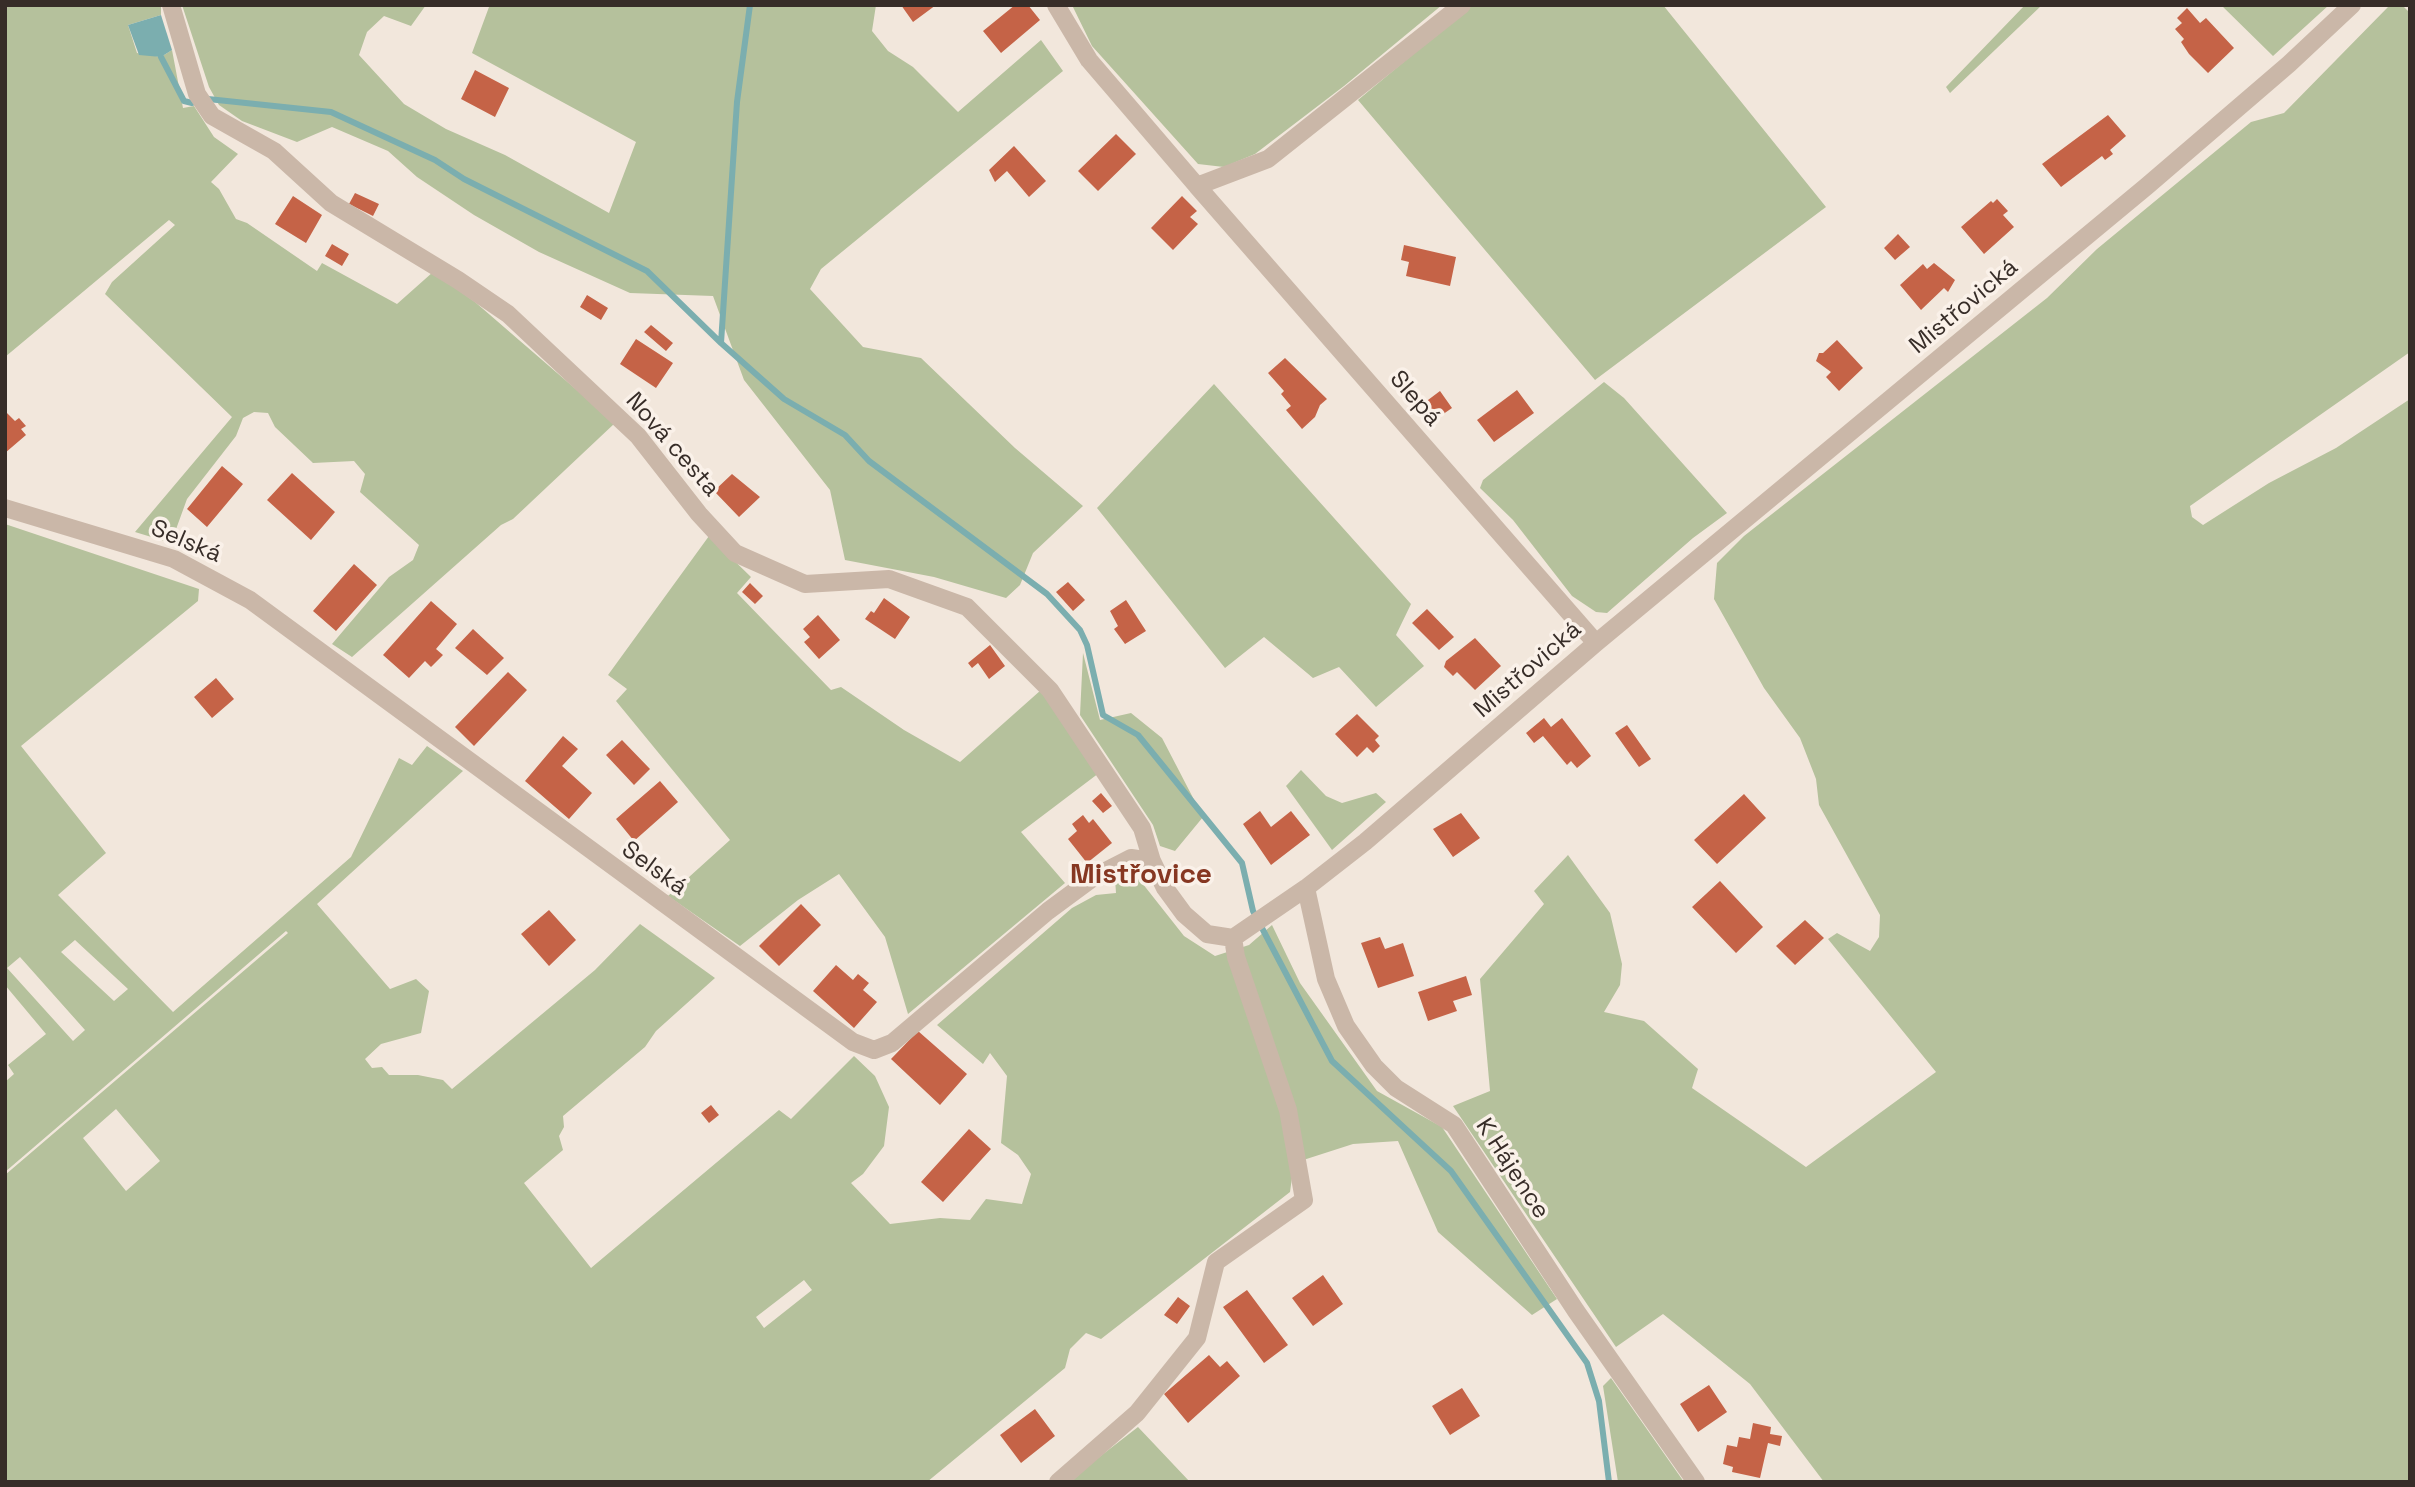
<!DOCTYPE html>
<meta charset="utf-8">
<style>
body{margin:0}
#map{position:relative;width:2415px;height:1487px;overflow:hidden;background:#f2e7dc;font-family:"Space Grotesk",sans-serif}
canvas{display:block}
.frame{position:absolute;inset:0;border:7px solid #372d28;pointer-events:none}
</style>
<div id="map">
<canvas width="2415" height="1487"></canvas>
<div class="frame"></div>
</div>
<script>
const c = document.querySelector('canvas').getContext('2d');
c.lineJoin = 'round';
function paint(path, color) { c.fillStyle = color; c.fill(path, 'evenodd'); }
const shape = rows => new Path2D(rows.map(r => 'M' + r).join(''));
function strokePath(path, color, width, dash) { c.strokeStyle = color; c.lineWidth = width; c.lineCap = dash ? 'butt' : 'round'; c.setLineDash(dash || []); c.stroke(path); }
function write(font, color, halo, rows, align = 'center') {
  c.font = font + ' "Space Grotesk",sans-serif'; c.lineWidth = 7; c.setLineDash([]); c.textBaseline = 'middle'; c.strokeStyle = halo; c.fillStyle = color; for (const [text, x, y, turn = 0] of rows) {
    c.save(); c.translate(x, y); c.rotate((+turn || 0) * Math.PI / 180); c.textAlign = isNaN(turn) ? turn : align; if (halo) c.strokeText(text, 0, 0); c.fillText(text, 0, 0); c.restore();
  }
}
paint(shape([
 [5,5,161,5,161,15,128,25,137,53,161,57,172,50,183,108,194,106,214,137,238,154,211,182,219,189,236,219,247,223,317,271,322,263,397,304,433,272,475,302,615,423,513,519,501,525,352,657,332,644,389,577,413,560,419,545,360,492,365,474,354,461,313,463,275,427,268,413,254,412,243,418,236,436,187,499,171,543,135,532,232,417,105,294,112,282,175,225,169,220,5,357],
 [182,5,426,5,411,26,384,16,367,32,359,55,404,104,446,129,505,155,609,213,636,142,472,53,489,7,485,5,876,5,872,31,888,51,913,67,958,112,1041,40,1063,71,821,269,810,289,863,347,921,358,1015,448,1083,506,1033,553,1020,585,1006,598,934,577,845,560,830,490,744,380,713,296,630,293,539,252,474,215,417,177,388,151,332,127,297,142,242,121,219,105,209,87],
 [1072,5,1442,5,1344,86,1255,154,1224,167,1198,164,1092,46],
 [1472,5,1663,5,1826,207,1595,380,1358,100],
 [2025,5,2042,5,1950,93,1946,87],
 [2221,5,2329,5,2273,56],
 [2402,5,2410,13,2410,352,2190,506,2192,517,2203,525,2269,483,2336,448,2410,399,2410,1482,1824,1482,1750,1384,1663,1314,1616,1347,1453,1106,1490,1091,1480,979,1544,904,1534,891,1568,855,1610,913,1622,964,1620,985,1604,1012,1644,1021,1698,1069,1692,1088,1806,1167,1936,1072,1828,939,1837,933,1870,951,1879,937,1880,915,1819,805,1816,779,1800,738,1764,688,1714,599,1717,563,1744,536,2047,298,2097,249,2251,122,2284,113,2388,7],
 [1604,382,1624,398,1727,513,1693,538,1607,613,1596,612,1572,596,1513,520,1480,488,1483,480],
 [1214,384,1411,604,1396,635,1424,666,1376,707,1339,667,1313,678,1264,637,1225,668,1097,508],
 [5,524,199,589,198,601,21,746,106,853,58,895,173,1012,351,857,399,758,412,765,427,746,463,771,317,904,390,989,416,979,429,991,421,1033,381,1044,365,1059,372,1068,382,1067,389,1075,418,1075,443,1080,452,1089,595,970,640,924,715,978,656,1031,645,1047,563,1116,564,1127,559,1136,563,1150,524,1183,591,1268,779,1110,791,1119,854,1056,875,1076,889,1107,884,1146,863,1174,851,1183,890,1224,940,1218,970,1220,986,1199,1022,1204,1031,1174,1018,1155,1001,1143,1007,1076,990,1053,983,1064,937,1025,1072,908,1096,895,1116,893,1115,879,1135,874,1184,936,1215,956,1249,945,1272,925,1300,983,1377,1091,1442,1127,1557,1299,1532,1315,1438,1232,1398,1141,1353,1144,1294,1163,1290,1192,1101,1339,1086,1333,1070,1349,1065,1368,927,1482,5,1482,5,1175,288,933,286,931,5,1172,5,1082,14,1074,8,1065,46,1034,5,985],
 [75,940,128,989,114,1001,61,952],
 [20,957,85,1030,73,1041,7,968],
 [116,1109,160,1161,126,1191,83,1138],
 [804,1280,812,1290,764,1328,756,1317],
 [709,536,751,577,737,593,831,690,841,687,904,730,960,762,1041,690,1099,773,1021,832,1065,883,908,1014,885,937,839,874,798,900,740,946,668,896,730,840,616,701,627,689,608,675],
 [1083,653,1100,720,1131,713,1162,738,1203,817,1175,851,1160,846,1153,825,1080,715],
 [1301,770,1326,796,1342,803,1376,793,1386,802,1332,850,1286,786],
 [1611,1378,1684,1482,1618,1482,1603,1386],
 [1138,1427,1190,1482,1067,1482]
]), '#b5c19c');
paint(shape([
 [161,15,172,50,161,57,139,55,128,25]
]), '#7baeaf');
strokePath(shape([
 [750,5,737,102,721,343,784,399,845,435,869,461,1047,594,1080,630,1087,645,1103,715,1138,735,1242,863,1253,911,1332,1061,1451,1171,1587,1363,1599,1401,1609,1482],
 [161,57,184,101,192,103],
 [208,99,331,112,435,160,464,179,647,271,721,343]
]), '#7baeaf', 6);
paint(shape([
 [901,5,936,5,913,22],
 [1015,5,1028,5,1040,20,1001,53,983,31],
 [2187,8,2200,23,2206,18,2234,48,2208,73,2189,54,2181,42,2184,39,2175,29,2182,23,2177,18],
 [475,70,509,88,495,117,461,99],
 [2108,115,2126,136,2110,150,2113,154,2105,160,2102,156,2061,187,2042,164],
 [1116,134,1136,154,1098,191,1078,171],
 [1014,146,1046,181,1029,197,1007,171,995,182,989,170],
 [355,193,379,204,373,216,349,204],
 [293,196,322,215,306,243,275,224],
 [1182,196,1197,211,1190,217,1198,224,1173,250,1151,228],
 [1997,199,2008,211,2003,215,2014,227,1984,254,1961,227,1991,201,1993,203],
 [1898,234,1910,247,1895,260,1884,248],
 [332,244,349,254,342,266,325,256],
 [1404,245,1456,257,1450,286,1406,276,1409,262,1401,260],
 [1934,263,1955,280,1948,292,1944,288,1921,310,1900,285,1923,264,1927,269],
 [587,295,608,308,601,320,580,307],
 [651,325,673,343,666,351,644,332],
 [636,339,673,363,656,388,620,364],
 [1837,340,1863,368,1839,391,1826,377,1831,372,1816,361,1819,353,1823,353],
 [1285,358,1327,399,1320,405,1315,417,1302,429,1286,410,1291,406,1281,394,1284,391,1268,373],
 [1517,390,1534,413,1494,442,1477,420],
 [1440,391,1452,408,1436,419,1424,403],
 [5,411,15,421,19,418,26,426,21,429,26,435,5,453],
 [222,466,243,484,207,527,187,509],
 [292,473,335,512,311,540,267,500],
 [732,474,760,497,739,517,714,491],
 [354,564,377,585,336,631,313,611],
 [1068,582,1085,600,1073,611,1056,592],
 [750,583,763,596,755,604,742,592],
 [884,598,910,617,895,639,865,619,871,611,874,613],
 [1126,600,1146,631,1125,644,1114,629,1118,626,1110,611],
 [431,601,457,624,436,649,443,655,431,667,425,661,409,678,383,655],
 [1427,609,1454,637,1439,650,1412,623],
 [818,615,840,640,819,659,804,642,810,637,803,629],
 [473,629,504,658,487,675,455,648],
 [1475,638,1501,666,1475,690,1457,672,1453,676,1444,667,1446,661],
 [990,645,1005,666,989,679,978,663,972,668,968,663],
 [508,672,527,690,474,746,455,727],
 [216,678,234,699,212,718,194,697],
 [1357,714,1379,736,1375,740,1380,746,1373,753,1367,747,1357,757,1335,734],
 [1544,718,1551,727,1562,718,1591,756,1577,768,1571,761,1567,765,1543,736,1534,743,1526,733],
 [1627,725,1651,759,1639,767,1615,733],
 [563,736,578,749,562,766,592,793,569,819,525,781],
 [622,740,650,769,634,785,606,755],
 [660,781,678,802,634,841,616,819],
 [1101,793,1112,806,1103,813,1092,801],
 [1744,794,1766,818,1717,864,1694,840],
 [1260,811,1271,827,1291,811,1310,835,1271,865,1243,824],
 [1461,813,1480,838,1453,857,1433,829],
 [1083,815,1089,823,1093,819,1112,843,1087,863,1068,839,1077,831,1072,824],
 [1720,881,1763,927,1736,953,1692,907],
 [801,904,821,925,779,966,759,946],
 [549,910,576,940,549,966,521,934],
 [1805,920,1824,938,1795,965,1776,946],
 [1380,937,1385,949,1403,943,1414,976,1378,988,1361,943],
 [836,965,853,980,858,974,869,983,863,990,877,1002,854,1028,813,991],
 [1466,976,1472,995,1453,1001,1457,1011,1428,1021,1418,992],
 [918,1031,967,1074,940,1105,891,1059],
 [711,1105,719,1115,709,1123,701,1113],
 [969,1129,991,1149,943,1202,921,1182],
 [1323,1275,1343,1304,1313,1326,1292,1298],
 [1247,1290,1288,1345,1264,1363,1223,1307],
 [1178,1297,1190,1306,1177,1324,1164,1315],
 [1209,1355,1220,1367,1227,1361,1240,1376,1188,1423,1164,1394],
 [1709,1385,1727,1412,1698,1432,1680,1404],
 [1462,1388,1480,1416,1450,1435,1432,1406],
 [1035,1409,1055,1436,1021,1463,1000,1435],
 [1753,1423,1771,1427,1770,1434,1782,1436,1780,1446,1768,1443,1760,1478,1732,1472,1733,1467,1723,1464,1727,1445,1737,1447,1739,1437,1750,1439]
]), '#c56347');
strokePath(shape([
 [171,5,197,94,212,116,274,151,331,203,458,280,508,314,638,436,699,514,735,553,805,584,889,579,967,607,1050,690,1142,828,1152,861],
 [1056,5,1089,60,1197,186,1268,159,1462,5],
 [1197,186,1596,643],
 [5,508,174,559,250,600,853,1042,874,1050,892,1043,1048,911,1094,877,1131,858,1152,861,1165,888,1184,914,1207,934,1233,938],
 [1306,888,1326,979,1346,1026,1374,1066,1396,1088,1454,1125,1576,1311,1696,1482],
 [1233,938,1306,888,1365,842,1596,643,2147,186,2289,64,2352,5],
 [1058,1482,1137,1413,1197,1338,1216,1262,1304,1200,1288,1110,1236,957,1233,938]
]), '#cab7a8', 18);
write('24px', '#372d28', '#faf1e9', [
 ["Mistřovická",1964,307,-40],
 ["Slepá",1415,399,49],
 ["Nová cesta",672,445,49],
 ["Selská",186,542,23],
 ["Mistřovická",1528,670,-41],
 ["Selská",654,869,36],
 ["K Hájence",1512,1169,57]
]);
write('bold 28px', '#863722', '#faf1e9', [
 ["Mistřovice",1141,875]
]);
</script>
